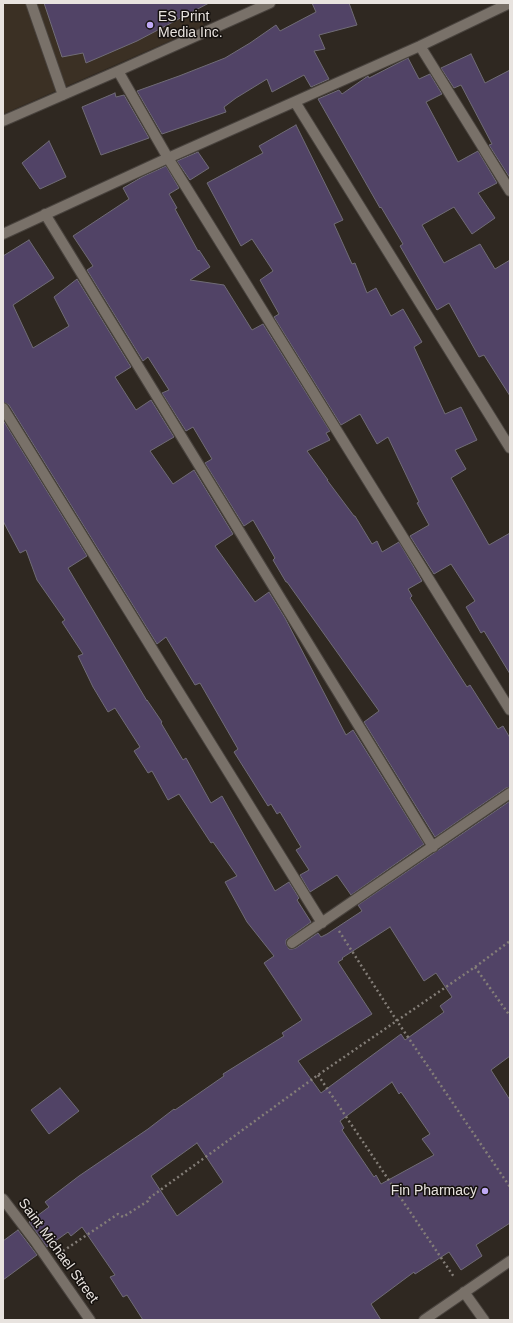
<!DOCTYPE html>
<style>
body{margin:0}
#map{position:relative;width:513px;height:1323px;overflow:hidden;background:#2f2821;font-family:Helvetica,sans-serif}
canvas{display:block}
.frame{position:absolute;inset:0;border:4px solid #e8e3df;pointer-events:none}
</style>
<div id="map">
<canvas width="513" height="1323"></canvas>
<div class="frame"></div>
</div>
<script>
const c = document.querySelector('canvas').getContext('2d');
c.lineJoin = 'round';
function paint(path, color) { c.fillStyle = color; c.fill(path, 'evenodd'); }
const shape = rows => new Path2D(rows.map(r => 'M' + r).join(''));
function strokePath(path, color, width, dash) { c.strokeStyle = color; c.lineWidth = width; c.lineCap = dash ? 'butt' : 'round'; c.setLineDash(dash || []); c.stroke(path); }
function write(font, color, halo, rows, align = 'center') {
  c.font = font + ' Helvetica,sans-serif'; c.lineWidth = 3; c.setLineDash([]); c.textBaseline = 'middle'; c.strokeStyle = halo; c.fillStyle = color; for (const [text, x, y, turn = 0] of rows) {
    c.save(); c.translate(x, y); c.rotate((+turn || 0) * Math.PI / 180); c.textAlign = isNaN(turn) ? turn : align; if (halo) c.strokeText(text, 0, 0); c.fillText(text, 0, 0); c.restore();
  }
}
paint(shape([
 [3,3,196,3,204,26,3,114]
]), '#3b3024');
const building = shape([
 [44,3,209,3,137,41,86,63,83,53,62,57,44,3],
 [312,3,349,3,357,25,319,35,325,49,314,51,329,79,311,87,304,75,272,92,267,79,236,98,224,107,226,112,162,134,137,91,179,76,225,58,250,43,276,25,280,31,316,12,312,3],
 [471,54,485,83,510,70,510,178,489,145,492,144,461,85,454,88,441,68,471,54],
 [408,58,419,79,430,74,442,94,426,102,458,162,478,151,497,183,478,193,495,218,472,234,454,207,422,225,444,263,480,244,495,269,510,260,510,396,484,355,479,357,449,303,437,310,400,246,403,244,381,207,380,208,318,99,339,90,342,94,368,76,369,78,408,58],
 [115,93,116,97,124,95,149,138,101,155,82,107,115,93],
 [296,125,343,220,334,224,352,264,355,263,367,293,376,288,391,316,403,309,422,342,414,347,445,414,461,407,477,440,455,450,466,469,451,478,489,545,510,533,510,674,484,631,481,633,466,607,475,601,451,564,434,574,410,536,429,525,417,503,419,502,388,437,377,444,360,414,341,425,274,317,279,314,260,280,273,271,252,239,241,246,207,183,263,153,259,146,296,125],
 [49,141,66,177,40,189,22,163,49,141],
 [198,152,209,168,190,180,177,161,198,152],
 [166,166,179,188,169,194,177,208,175,209,198,251,199,250,210,267,190,280,224,285,252,330,263,324,330,431,326,433,330,440,307,451,328,480,327,480,354,516,355,516,372,544,377,541,382,552,399,542,422,581,408,589,412,596,410,598,467,687,470,685,498,729,503,726,510,738,510,787,506,788,435,837,364,722,379,711,287,582,286,582,273,560,275,558,253,520,244,526,205,463,212,459,193,427,186,431,162,393,169,390,148,357,143,361,87,270,93,266,73,236,129,199,123,188,142,177,166,166],
 [29,240,54,278,13,305,33,348,69,326,54,297,77,279,131,367,115,377,136,410,151,400,174,437,150,451,173,484,194,470,233,534,215,546,255,602,269,592,285,618,346,735,353,730,424,844,351,895,337,875,310,892,300,875,309,870,296,850,301,847,280,812,277,814,271,804,268,806,234,752,238,749,200,683,195,685,166,637,157,644,9,405,3,402,3,256,29,240],
 [3,420,87,556,68,568,147,701,147,700,162,722,161,723,183,760,186,758,211,803,222,796,275,891,289,882,299,898,297,900,311,922,286,940,286,944,289,949,292,949,296,948,318,933,321,937,327,934,362,911,358,905,510,801,510,1056,491,1070,510,1100,510,1223,476,1245,482,1256,461,1270,449,1252,415,1274,414,1272,371,1304,381,1320,143,1320,127,1295,123,1297,110,1277,115,1275,82,1227,71,1236,68,1232,47,1247,29,1222,49,1207,45,1202,79,1176,148,1129,174,1109,175,1110,224,1076,223,1074,284,1036,282,1033,302,1020,264,963,274,956,247,922,225,882,237,876,213,842,211,843,179,794,168,800,152,771,148,773,134,751,140,747,115,708,108,712,93,687,78,656,83,654,62,622,65,620,37,580,26,550,20,553,3,521,3,420],
 [390,927,424,981,436,973,452,997,440,1006,444,1012,405,1040,401,1034,321,1093,298,1061,372,1014,338,962,343,959,342,958,390,927],
 [392,1082,399,1094,401,1092,430,1134,422,1139,434,1155,381,1184,376,1175,374,1177,342,1130,344,1128,340,1121,392,1082],
 [197,1143,223,1182,177,1216,151,1176,197,1143],
 [60,1088,79,1111,49,1134,31,1110,60,1088],
 [18,1230,37,1255,3,1280,3,1241,18,1230]
]);
paint(building, '#514366');
strokePath(building, '#706c76', 1);
const minor = shape([
 [31,3,63,95],
 [420,46,510,191],
 [118,71,168,158,510,710],
 [295,102,510,448],
 [3,121,118,71,270,3],
 [45,214,433,847],
 [3,234,168,158,420,46,510,3],
 [3,408,322,923],
 [292,943,510,793],
 [3,1199,35,1241,90,1320],
 [464,1292,484,1320],
 [424,1320,510,1261]
]);
strokePath(minor, '#49433e', 12);
strokePath(shape([
 [339,931,397,1021,510,1187],
 [475,967,510,1016],
 [318,1075,454,1277],
 [63,1251,118,1214,123,1217,148,1201,148,1199,318,1075,475,967,510,941]
]), '#847e78', 2.5, [2, 3]);
strokePath(minor, '#797169', 10);
for (const [x, y, r, color] of [
 [150,25,4,"#bfa9f4"],
 [485,1191,4,"#bfa9f4"]
]) { const dot = new Path2D(); dot.arc(x, y, r, 0, 2 * Math.PI); c.fillStyle = color; c.fill(dot); strokePath(dot, '#15110e', 1.5); }
write('14px', '#e8e3df', '#15110e', [
 ["ES Print",158,17],
 ["Media Inc.",158,33],
 ["Fin Pharmacy",477,1191,"right"]
], 'left');
write('14px', '#e8e3df', '#15110e', [
 ["Saint Michael Street",58,1251,54]
]);
</script>
